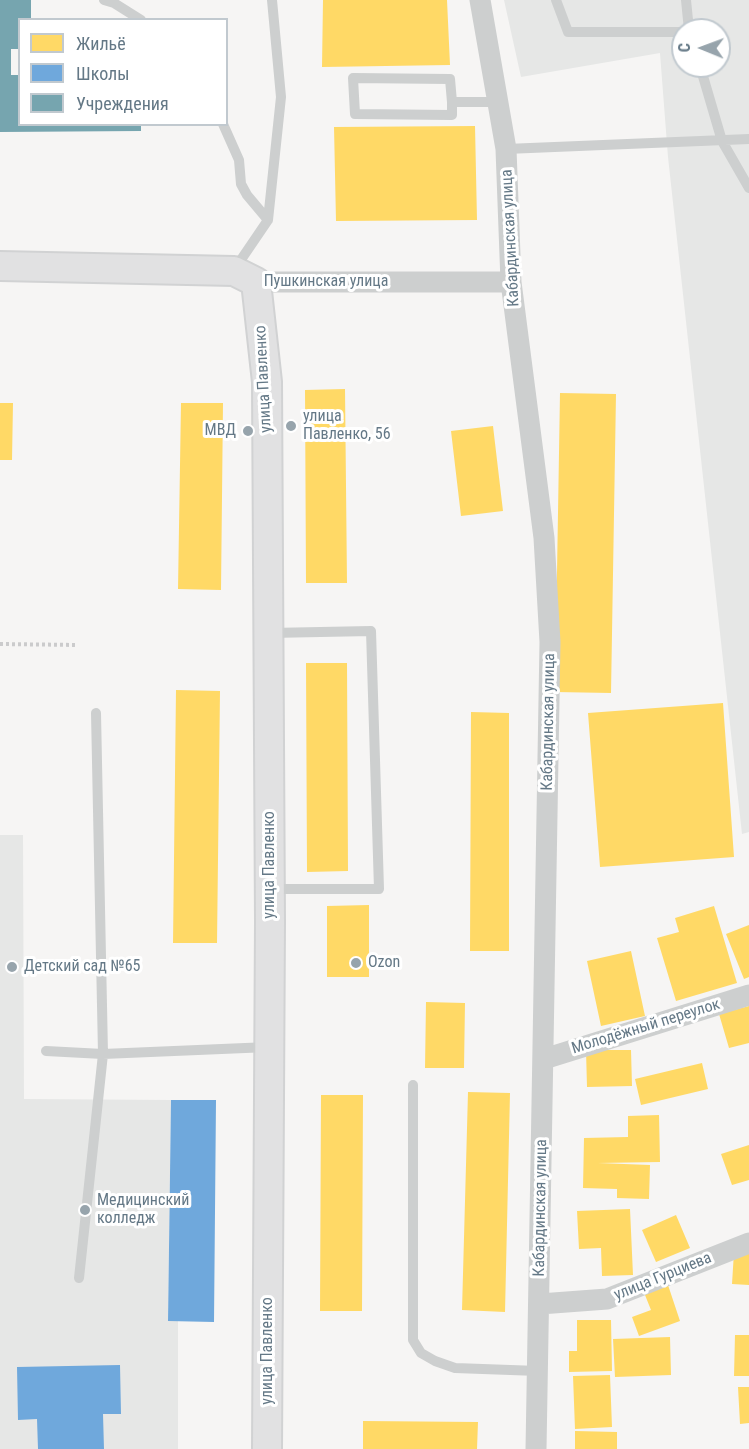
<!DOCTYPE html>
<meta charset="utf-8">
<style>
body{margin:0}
#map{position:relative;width:749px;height:1449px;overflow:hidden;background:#f6f5f4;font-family:"Roboto Condensed",sans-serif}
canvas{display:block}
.legend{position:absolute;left:18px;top:18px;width:210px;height:108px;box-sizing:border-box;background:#fff;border:2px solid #c1c9cf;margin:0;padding:8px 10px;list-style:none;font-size:18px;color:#647886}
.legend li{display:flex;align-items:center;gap:12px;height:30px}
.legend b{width:30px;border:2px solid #c1c9cf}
.north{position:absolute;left:671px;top:18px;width:60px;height:60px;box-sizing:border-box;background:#fff;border:2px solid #c1c9cf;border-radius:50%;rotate:271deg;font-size:16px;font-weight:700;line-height:24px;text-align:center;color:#647886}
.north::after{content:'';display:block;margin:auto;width:21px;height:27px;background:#97a4ac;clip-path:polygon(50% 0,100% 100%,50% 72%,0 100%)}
</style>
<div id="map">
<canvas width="749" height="1449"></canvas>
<ul class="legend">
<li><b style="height:16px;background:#ffd966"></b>Жильё</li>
<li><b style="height:16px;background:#6fa8dc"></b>Школы</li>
<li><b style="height:16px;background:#76a5af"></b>Учреждения</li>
</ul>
<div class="north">С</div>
</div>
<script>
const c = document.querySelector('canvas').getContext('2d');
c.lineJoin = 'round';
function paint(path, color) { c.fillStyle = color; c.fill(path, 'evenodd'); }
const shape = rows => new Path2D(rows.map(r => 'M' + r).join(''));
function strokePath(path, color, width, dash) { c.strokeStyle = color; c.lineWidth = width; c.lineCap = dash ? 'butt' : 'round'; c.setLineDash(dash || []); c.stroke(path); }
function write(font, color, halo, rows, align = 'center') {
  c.font = font + ' "Roboto Condensed",sans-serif'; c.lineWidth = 6; c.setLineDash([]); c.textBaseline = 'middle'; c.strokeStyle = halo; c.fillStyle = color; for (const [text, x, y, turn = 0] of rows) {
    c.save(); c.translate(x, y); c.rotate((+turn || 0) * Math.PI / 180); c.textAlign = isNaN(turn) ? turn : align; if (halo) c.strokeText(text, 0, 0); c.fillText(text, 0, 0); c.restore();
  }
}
paint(shape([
 [504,0,749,0,749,832,742,834,668,157,660,53,521,77],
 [683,30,719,30,719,66,683,66],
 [0,835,23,835,24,1099,171,1100,168,1321,178,1321,178,1449,0,1449]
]), '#e6e7e6');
paint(shape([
 [323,0,447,0,450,65,322,67],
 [475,126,477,220,336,221,334,127],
 [345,389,347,583,306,583,305,390],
 [560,393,616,394,611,693,555,692],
 [0,403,13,403,12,460,0,460],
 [181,403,223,403,221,590,178,589],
 [493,426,503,511,461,516,451,431],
 [306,663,347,663,348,871,307,872],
 [176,690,220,691,217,943,173,943],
 [723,703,734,857,600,867,588,713],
 [471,712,509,713,509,951,470,951],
 [369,905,369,977,327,977,327,906],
 [714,906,737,983,676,1001,657,938,679,932,675,918],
 [749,925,749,977,744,979,726,934],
 [631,951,645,1016,601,1026,587,961],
 [426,1002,465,1003,464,1068,425,1068],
 [749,1006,749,1043,729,1048,719,1014],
 [586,1050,631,1050,632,1086,587,1087],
 [702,1063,708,1089,641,1105,635,1079],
 [468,1092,510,1093,505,1312,462,1310],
 [321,1095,363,1095,362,1311,320,1311],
 [659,1115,660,1162,598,1163,650,1165,649,1199,617,1198,617,1189,583,1188,584,1138,628,1137,628,1116],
 [749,1145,749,1180,732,1185,721,1154],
 [630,1209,633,1275,602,1276,601,1248,579,1249,577,1211],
 [676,1215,690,1248,656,1262,642,1230],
 [734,1252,749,1253,749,1285,732,1284],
 [667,1282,680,1321,639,1336,632,1317,651,1310,643,1290],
 [577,1320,611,1320,612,1371,569,1372,569,1351,577,1351],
 [735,1335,749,1335,749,1376,734,1376],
 [670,1337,671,1375,615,1377,613,1339],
 [610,1375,612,1427,575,1429,573,1376],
 [738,1387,749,1387,749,1423,740,1424],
 [363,1421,478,1422,477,1449,363,1449],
 [575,1431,617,1432,617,1449,575,1449]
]), '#ffd966');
paint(shape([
 [171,1100,216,1100,214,1322,168,1321],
 [120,1365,121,1414,103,1414,104,1449,38,1449,37,1419,18,1420,17,1367]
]), '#6fa8dc');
paint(shape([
 [0,0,31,0,31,20,20,20,20,49,11,49,11,75,20,75,20,124,141,124,141,131,0,132]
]), '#76a5af');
const secondary = shape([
 [0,266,234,271,256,282,267,382,270,922,267,1449]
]);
strokePath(secondary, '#d1d2d3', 32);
strokePath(shape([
 [0,644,78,645]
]), '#cbcbcc', 4, [3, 3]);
strokePath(shape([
 [104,0,114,3,141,20],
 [556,0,568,32,683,32],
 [686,0,689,30],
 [700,66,722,141,749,188],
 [452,102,450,79,353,78,355,114,452,115,452,102,499,102],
 [223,124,239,160,241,184,247,195,268,220],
 [506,149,749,139],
 [234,270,268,220,281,97,272,0],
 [270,633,371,631,379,889,270,889],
 [46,1051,103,1054,269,1047],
 [413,1085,413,1340,421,1353,435,1361,455,1368,538,1371],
 [79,1278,103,1054,96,713]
]), '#cdcfcf', 10);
strokePath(shape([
 [480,0,506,149,511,282,544,538,550,642,536,1449],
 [256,282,511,282],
 [544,1059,749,995],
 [540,1304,607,1299,749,1243]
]), '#cdcfcf', 21);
strokePath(secondary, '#e1e1e2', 28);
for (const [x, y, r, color] of [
 [291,426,6,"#97a4ac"],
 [248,431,6,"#97a4ac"],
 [356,963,6,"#97a4ac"],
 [12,967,6,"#97a4ac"],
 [85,1210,6,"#97a4ac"]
]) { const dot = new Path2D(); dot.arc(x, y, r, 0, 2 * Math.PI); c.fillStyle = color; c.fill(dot); strokePath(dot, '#fff', 2); }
write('16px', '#647886', '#fff', [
 ["Кабардинская улица",511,238,-93],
 ["Пушкинская улица",326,282],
 ["улица Павленко",264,379,-93],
 ["Кабардинская улица",549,722,-89],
 ["улица Павленко",270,865,-90],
 ["Молодёжный переулок",646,1027,-17],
 ["Кабардинская улица",541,1208,-89],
 ["улица Гурциева",663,1277,-22],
 ["улица Павленко",268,1351,-90]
]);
write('16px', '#647886', '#fff', [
 ["улица",303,417],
 ["Павленко, 56",303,435],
 ["МВД",236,431,"right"],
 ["Ozon",368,963],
 ["Детский сад №65",24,967],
 ["Медицинский",97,1201],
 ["колледж",97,1219]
], 'left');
</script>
